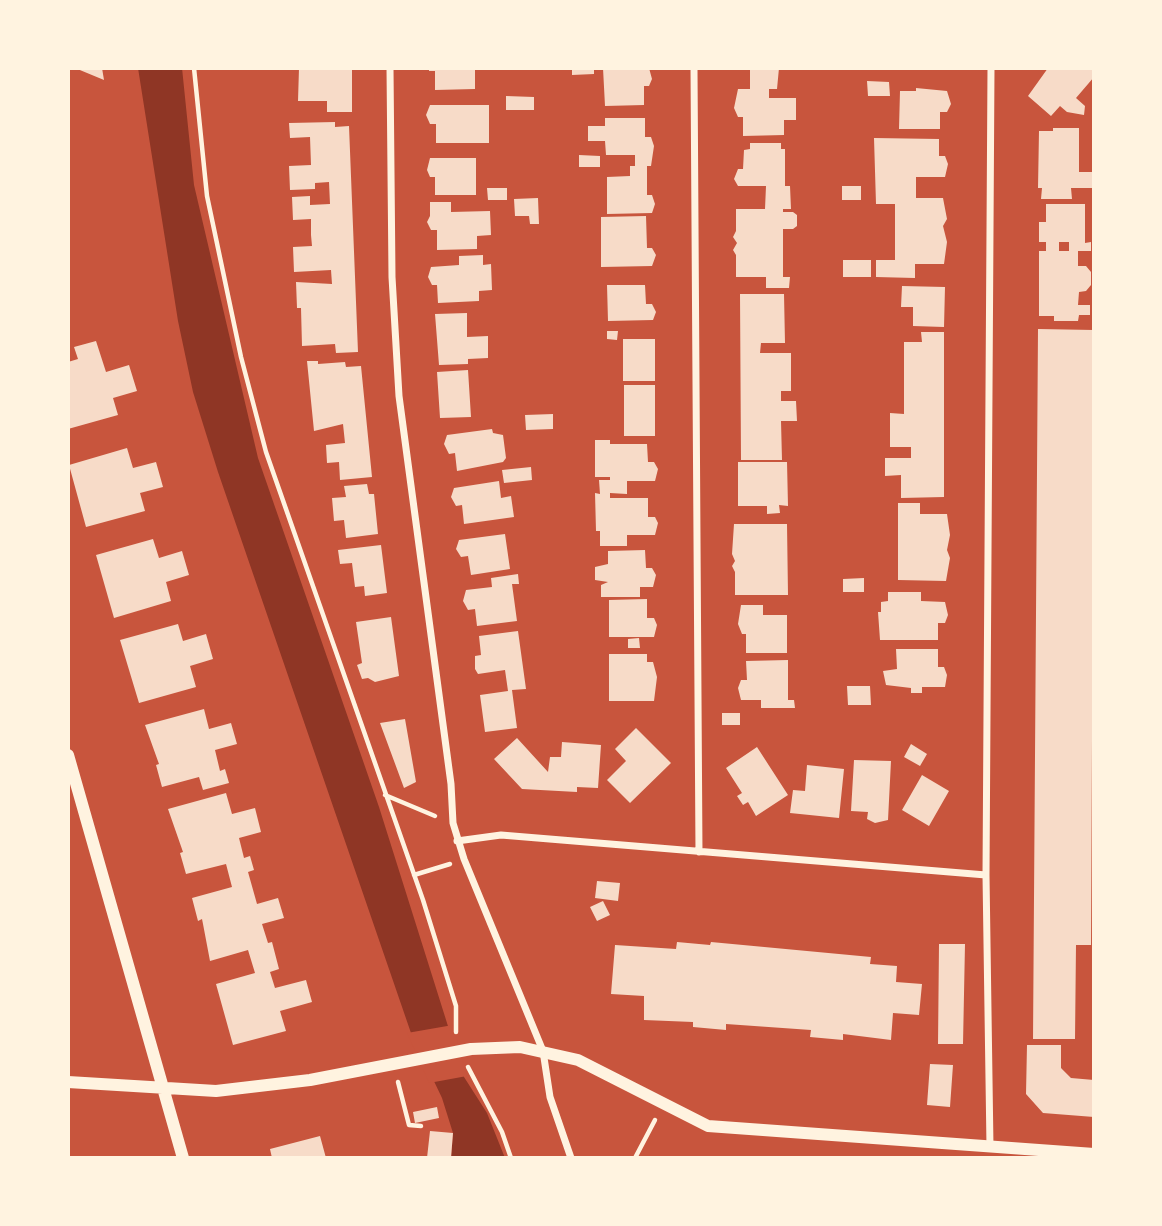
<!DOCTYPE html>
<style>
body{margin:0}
#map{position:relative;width:1162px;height:1226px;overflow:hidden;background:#c8553d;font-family:Cabin,sans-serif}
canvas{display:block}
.frame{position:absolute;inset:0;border:70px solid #fff3e0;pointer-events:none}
</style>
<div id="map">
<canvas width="1162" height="1226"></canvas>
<div class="frame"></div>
</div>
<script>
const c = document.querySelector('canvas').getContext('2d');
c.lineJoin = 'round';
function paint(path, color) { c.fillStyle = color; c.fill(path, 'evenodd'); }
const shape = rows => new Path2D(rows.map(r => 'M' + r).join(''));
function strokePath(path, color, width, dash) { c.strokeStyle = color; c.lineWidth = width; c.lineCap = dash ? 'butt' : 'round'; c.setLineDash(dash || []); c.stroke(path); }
paint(shape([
 [138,68,182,68,194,185,258,458,379,807,464,1077,487,1113,505,1158,451,1158,453,1133,442,1098,411,1033,218,472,193,392,178,321]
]), '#8f3625');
paint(shape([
 [453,1025,467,1076,429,1083,407,1033]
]), '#c8553d');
paint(shape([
 [75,68,102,68,104,80],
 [299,68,352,68,352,112,327,112,327,101,298,101],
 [429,68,475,68,475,89,435,90,435,71,429,71],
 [572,68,594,68,594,74,572,75],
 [603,68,649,68,652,79,649,86,644,86,644,105,605,106],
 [750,68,779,68,777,89,769,89,769,98,796,98,796,120,784,120,784,135,743,136,743,117,738,117,734,108,738,89,750,89],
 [1048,68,1094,68,1094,77,1076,98,1085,106,1084,115,1067,112,1060,106,1051,116,1028,96],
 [867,81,889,82,890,96,868,96],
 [916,88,947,91,951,104,947,112,940,112,940,129,899,129,900,91,916,91],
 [506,96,534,97,534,110,506,110],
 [430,105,489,105,489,143,436,143,436,124,430,124,426,115],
 [605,118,645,118,645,137,651,137,654,146,651,166,647,166,647,195,652,195,655,204,652,213,607,214,607,177,630,176,630,166,635,166,635,155,606,155,605,141,588,141,588,126,605,126],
 [335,122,335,127,349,126,358,352,336,353,335,344,302,346,301,308,297,308,296,282,332,284,331,270,294,272,293,247,312,246,311,235,311,219,293,220,292,197,310,196,310,205,330,204,329,182,315,183,315,189,290,190,289,166,311,165,310,137,290,138,289,123],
 [1053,128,1079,128,1079,172,1094,172,1094,188,1071,188,1072,199,1041,199,1042,188,1038,188,1039,131,1053,131],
 [874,138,939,139,939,156,945,156,948,164,945,177,916,177,916,198,943,198,947,219,943,226,947,242,944,264,915,264,915,278,876,277,876,260,895,260,895,204,876,204],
 [750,143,781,143,781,149,785,149,785,186,790,186,791,209,783,209,783,212,793,212,797,215,797,226,793,229,783,229,783,277,790,277,789,288,766,288,766,277,736,277,736,255,733,250,737,243,733,237,736,231,736,209,765,209,766,186,738,186,734,179,738,169,743,169,744,150,750,149],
 [579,155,600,156,600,167,579,167],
 [430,158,476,158,476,195,435,195,435,177,430,177,427,170],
 [842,186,861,186,861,200,842,200],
 [487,188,507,188,507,200,488,200],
 [538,198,539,224,530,224,529,216,515,216,514,199],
 [430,202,451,202,451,212,490,211,491,235,477,236,477,249,437,250,437,230,431,230,427,222,430,216],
 [1046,204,1085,204,1085,243,1091,242,1091,251,1078,251,1078,266,1086,266,1091,272,1091,285,1086,291,1079,292,1078,305,1090,305,1090,315,1079,315,1078,321,1054,321,1054,316,1039,316,1039,251,1046,251,1046,242,1039,242,1039,222,1046,222],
 [1059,242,1069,242,1069,251,1059,251],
 [646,216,647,248,652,248,656,255,652,266,601,267,601,217],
 [483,255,483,265,491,264,492,290,479,291,479,301,438,303,437,285,432,285,428,277,431,267,459,265,459,256],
 [843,260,871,260,871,277,843,277],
 [607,285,645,285,646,304,652,304,656,312,653,320,608,321],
 [902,286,945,287,944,327,913,326,913,307,901,307],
 [740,294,784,294,785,343,761,343,760,353,791,353,791,391,781,391,781,401,796,401,797,421,781,421,782,460,741,460],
 [467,313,467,337,488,336,488,358,468,359,468,364,439,365,435,314],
 [1038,329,1094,330,1091,945,1076,945,1075,1039,1033,1039],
 [607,331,618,331,617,340,607,339],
 [921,332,944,332,944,497,901,498,901,475,885,476,885,458,911,458,911,447,890,447,890,413,904,414,904,342,922,342],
 [623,339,655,339,655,381,623,381],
 [96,341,106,372,129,365,137,391,113,398,118,415,68,429,68,362,78,359,74,347],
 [307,361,318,361,318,364,345,362,346,367,361,366,372,477,340,480,339,462,327,463,326,445,345,443,343,424,314,431],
 [468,370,471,417,440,418,437,372],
 [624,385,655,385,655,436,624,436],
 [553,414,553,429,526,430,525,415],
 [492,429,493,433,503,435,506,458,503,462,457,471,455,453,449,454,444,444,447,435],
 [595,440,610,440,610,444,647,444,648,462,654,462,658,469,655,481,627,481,627,494,610,493,610,498,648,498,648,517,655,517,658,523,655,535,627,535,627,546,600,546,600,531,596,531,595,493,600,494,599,480,610,480,610,477,595,477],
 [127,448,133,468,156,462,163,487,140,493,145,511,86,527,69,465],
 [738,462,787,462,788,506,779,505,780,513,767,514,767,506,738,506],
 [531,467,532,480,504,483,502,470],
 [499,481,501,498,511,496,514,517,464,524,462,505,456,506,451,497,454,488],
 [367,484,369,494,374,494,378,534,346,538,344,520,334,521,332,498,346,497,344,486],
 [898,503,920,503,920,514,947,514,950,535,947,550,950,558,946,581,898,580],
 [734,524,787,524,788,595,735,595,735,572,732,566,735,561,732,554],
 [505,534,510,569,471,575,468,556,461,557,456,549,459,540],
 [153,539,159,558,182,551,189,575,166,582,171,601,114,618,96,555],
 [381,545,387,593,365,596,364,586,355,587,352,563,340,564,338,550],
 [645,550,646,568,652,568,656,575,653,587,640,587,640,597,601,597,601,585,608,582,595,580,595,567,608,564,608,551],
 [518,574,519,584,512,584,517,621,477,626,475,609,468,610,463,601,466,590,492,587,491,578],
 [864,578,864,592,843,592,843,579],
 [888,592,921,592,921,601,945,602,948,615,945,623,938,623,938,640,880,640,878,612,881,612,881,602,888,601],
 [647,599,647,618,654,618,657,625,654,637,609,637,609,600],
 [741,605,763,605,763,615,787,615,787,653,746,653,746,634,742,634,738,624],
 [391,617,399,676,375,682,368,678,362,679,357,665,362,663,356,622],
 [178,624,183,641,206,634,213,659,190,666,196,687,139,703,120,640],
 [518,631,526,689,512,690,517,728,485,732,480,695,508,691,505,670,478,674,475,669,475,656,481,655,479,636],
 [639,638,640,648,628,648,628,639],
 [896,649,938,649,938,667,944,667,947,675,945,687,922,687,922,693,911,693,911,688,886,685,883,671,897,669],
 [609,654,647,654,647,662,653,662,657,677,654,701,609,701],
 [788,660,788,700,794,700,795,708,761,708,761,700,741,700,738,688,741,680,747,680,746,661],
 [847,686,870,686,871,705,848,705],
 [204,709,209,729,231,723,237,744,215,750,220,771,225,769,229,783,203,790,199,777,162,787,156,765,159,764,145,725],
 [722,713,740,713,740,725,722,725],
 [405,719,416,782,404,788,380,723],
 [636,728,671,763,630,803,607,780,626,761,615,749],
 [517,738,548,772,550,757,561,757,562,742,601,745,598,788,577,787,577,792,522,789,494,759],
 [911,744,927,754,920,766,904,757],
 [757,747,788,795,756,816,748,802,743,805,737,796,742,793,726,768],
 [854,760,891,761,888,820,875,823,867,819,868,812,851,811],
 [807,765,844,769,839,818,790,813,793,790,805,791],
 [922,775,949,791,929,826,902,810],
 [226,793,232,814,255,808,261,832,239,838,244,858,250,856,254,870,248,872,257,904,278,898,284,918,262,924,268,943,272,942,279,969,270,972,275,988,306,980,312,1002,280,1011,286,1031,233,1045,216,984,255,973,248,950,210,961,203,924,202,919,198,921,192,898,232,887,226,864,186,874,180,853,183,852,168,809],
 [597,881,620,883,618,901,595,898],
 [603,901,610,915,597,921,590,907],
 [677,942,710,945,711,942,871,957,870,964,897,966,896,982,922,984,919,1015,893,1013,891,1040,843,1034,843,1040,810,1037,811,1030,726,1024,726,1030,693,1027,693,1022,644,1020,644,996,611,994,615,945,676,949],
 [939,944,965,944,963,1044,938,1044],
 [1027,1045,1061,1045,1061,1068,1071,1078,1094,1080,1094,1117,1043,1113,1026,1094],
 [930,1064,953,1065,950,1107,927,1105],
 [437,1107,439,1118,415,1123,413,1112],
 [430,1131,453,1133,451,1158,427,1158],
 [320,1136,326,1158,272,1158,270,1149]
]), '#f7dbc8');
strokePath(shape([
 [194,68,207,196,241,357,266,452,423,900,456,1006,456,1032],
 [385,795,435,816],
 [414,875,450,864],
 [468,1067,502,1132,511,1158],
 [398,1082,409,1125,421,1126],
 [635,1158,655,1120]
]), '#fff3e0', 4.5);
strokePath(shape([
 [390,68,392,277,399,396,451,784,453,823,464,859,543,1051,550,1097,571,1158],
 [694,68,699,852],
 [457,841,501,835,986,875],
 [990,1147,986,875,991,68]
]), '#fff3e0', 7);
strokePath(shape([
 [68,755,183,1158],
 [68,1082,216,1091,310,1080,471,1049,520,1047,578,1060,708,1126,1094,1154]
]), '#fff3e0', 12);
</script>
